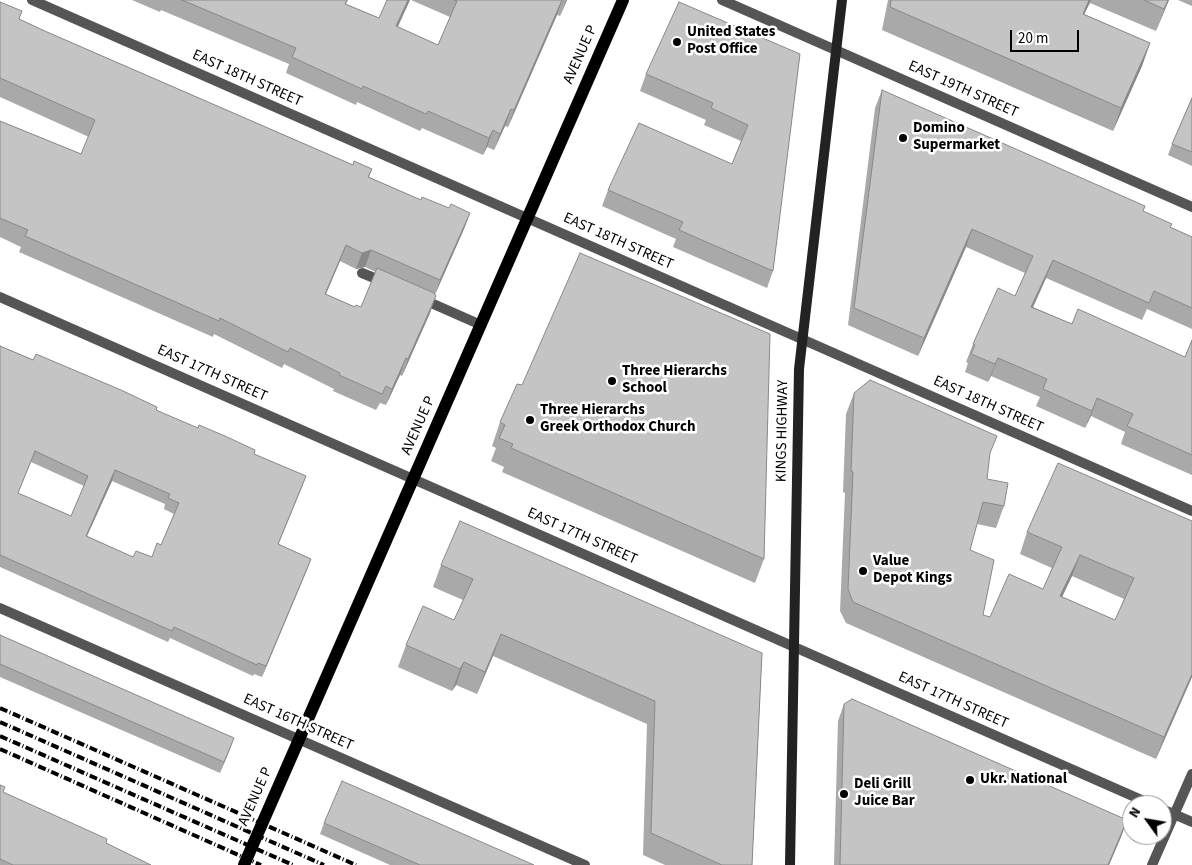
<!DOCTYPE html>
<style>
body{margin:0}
#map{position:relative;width:1192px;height:865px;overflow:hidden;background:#fff;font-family:"Source Sans 3",sans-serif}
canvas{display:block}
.north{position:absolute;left:1122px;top:795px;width:50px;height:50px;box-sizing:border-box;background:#fff;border:1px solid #999;border-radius:50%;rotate:302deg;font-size:14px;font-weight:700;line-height:20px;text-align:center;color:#000}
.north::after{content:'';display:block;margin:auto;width:18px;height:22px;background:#000;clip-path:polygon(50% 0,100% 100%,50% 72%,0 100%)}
.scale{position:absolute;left:1010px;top:30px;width:69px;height:22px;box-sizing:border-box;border:2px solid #000;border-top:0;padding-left:6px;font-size:15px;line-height:18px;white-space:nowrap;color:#000;-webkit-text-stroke:4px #fff;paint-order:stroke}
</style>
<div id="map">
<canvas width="1192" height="865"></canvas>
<div class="north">N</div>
<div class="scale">20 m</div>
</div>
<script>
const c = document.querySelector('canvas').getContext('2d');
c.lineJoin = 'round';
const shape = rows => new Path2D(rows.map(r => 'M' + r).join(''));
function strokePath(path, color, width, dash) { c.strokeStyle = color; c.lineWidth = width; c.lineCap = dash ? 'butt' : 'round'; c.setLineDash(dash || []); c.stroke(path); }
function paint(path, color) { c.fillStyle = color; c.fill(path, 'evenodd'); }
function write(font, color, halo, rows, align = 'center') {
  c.font = font + ' "Source Sans 3",sans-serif'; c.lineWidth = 5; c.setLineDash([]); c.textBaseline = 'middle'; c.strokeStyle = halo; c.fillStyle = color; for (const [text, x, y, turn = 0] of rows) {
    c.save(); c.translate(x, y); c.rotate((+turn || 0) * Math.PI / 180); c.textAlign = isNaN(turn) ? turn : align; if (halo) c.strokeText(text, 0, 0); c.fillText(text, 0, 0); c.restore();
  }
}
strokePath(shape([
 [362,273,384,282],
 [422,299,481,325]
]), '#555', 10);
strokePath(shape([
 [32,0,1192,511],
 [722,0,1192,207],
 [0,297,1153,805],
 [0,608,585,865],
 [1162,809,1192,822],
 [1152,865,1192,774]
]), '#555', 10);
strokePath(shape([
 [790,865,799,369,842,0]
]), '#222', 10);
strokePath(shape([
 [244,865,623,0]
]), '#000', 12);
strokePath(shape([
 [0,708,356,865],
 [0,722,324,865],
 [0,736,293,865],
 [0,749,261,865]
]), '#000', 4, [8, 2.5, 1, 2.5]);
paint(shape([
 [132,0,348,0,346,4,379,18,387,0,410,0,398,27,438,45,450,17,411,0,567,0,560,16,557,15,508,127,505,126,494,150,487,147,483,155,422,128,420,131,357,102,356,105,286,73,289,64,161,10,160,12],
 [888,0,1169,0,1156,31,1090,3,1084,14,1150,43,1142,66,1113,131,882,30],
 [1178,0,1192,0,1192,6],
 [0,2,19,19,47,32,353,165,372,169,369,177,421,200,449,208,470,213,464,229,435,294,430,313,402,376,400,375,386,405,380,403,376,410,333,391,334,389,284,364,282,368,214,334,213,337,19,252,21,247,0,237,0,121,81,154,89,137,0,97],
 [340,261,356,269,365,267,376,272,361,307,355,307,326,294],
 [800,54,773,271,767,288,673,247,676,239,602,206,608,190,732,164,741,141,704,125,706,120,640,91,646,74],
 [882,90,1143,211,1170,227,1192,237,1192,329,1147,309,1142,320,1046,278,1033,307,1072,324,1185,357,1192,340,1192,475,1121,444,1125,432,1091,416,1085,428,1036,406,1040,397,991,376,988,382,965,372,968,363,966,362,973,344,1015,296,1025,273,966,247,918,356,848,325,875,108],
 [1192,98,1192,166,1168,155,1172,144],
 [0,346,156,410,254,454,306,476,278,544,311,559,262,677,254,674,253,676,170,638,168,642,0,567],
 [31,462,84,486,71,516,18,493],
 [112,481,165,504,164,509,174,514,161,545,152,557,133,557,87,536],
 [854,393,989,457,987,479,1004,506,996,528,977,524,970,550,983,615,990,617,1043,589,1052,568,1020,554,1027,532,1192,521,1192,677,1156,759,846,623,840,611,845,493,843,492,846,414],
 [1072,576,1124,599,1115,620,1062,597],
 [500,422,764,559,755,583,502,472,504,467,491,461,496,448,492,446],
 [441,565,762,653,752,865,665,865,643,855,647,724,493,656,477,694,456,685,452,691,398,667,406,645,454,620,463,600,433,587],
 [0,635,230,749,220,773,0,677],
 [844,704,1127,820,1121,837,1109,865,834,865,838,721],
 [0,785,3,793,151,865,0,865],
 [324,823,534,865,390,865,320,834]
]), '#a9a9a9');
paint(shape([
 [408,0,410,0,390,42,396,26],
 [562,0,557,15,508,127,514,110],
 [566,0,567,0,560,16],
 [1089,0,1091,0,1074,36,1083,14],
 [1168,0,1169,0,1164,12,1156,31],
 [1150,43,1142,66,1113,131,1121,108],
 [511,109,505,126,494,150,500,134],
 [493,130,487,147,483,155,489,138],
 [470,213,464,229,434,297,440,280],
 [972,229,966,247,918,356,924,338],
 [346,245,340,261,319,310,325,294],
 [371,250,365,267,356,269,362,253],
 [1053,260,1046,278,1025,325,1031,307],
 [436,296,430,313,402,376,408,359],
 [406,358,400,375,386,405,392,389],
 [998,358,991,376,988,382,995,364],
 [1097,398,1091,416,1085,428,1092,411],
 [115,470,112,481,82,547,86,536],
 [306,476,302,487,274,555,278,544],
 [1080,555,1072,576,1052,618,1060,596],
 [311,559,307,570,262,677,266,666],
 [501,634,493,656,477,694,485,672],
 [464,662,456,685,452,691,460,669],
 [1192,674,1192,677,1156,759,1164,737],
 [234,738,230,749,220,773,224,762],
 [1127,820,1121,837,1109,865,1108,865]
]), '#898989');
const building = shape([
 [182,0,347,0,345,4,379,18,387,0,408,0,396,26,438,45,457,1,454,0,562,0,514,110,511,109,500,134,493,130,489,138,428,111,426,114,363,86,362,89,320,70,292,57,296,48,182,0],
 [891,0,1089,0,1083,14,1150,43,1121,108,890,7,891,0],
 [1144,0,1168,0,1164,9,1144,0],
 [0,2,22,11,19,19,47,32,353,165,354,161,372,169,368,177,421,200,422,197,449,208,451,204,470,213,440,280,371,250,362,253,346,245,325,294,355,307,356,305,361,307,377,268,434,293,436,296,408,359,406,358,392,389,386,386,382,394,339,375,340,373,290,348,288,352,220,318,219,321,25,236,28,230,0,218,0,121,81,154,95,120,0,78,0,2],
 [679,2,800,54,773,271,679,230,683,222,608,190,639,123,732,164,748,125,711,108,713,103,646,74,679,2],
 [882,90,1145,206,1143,211,1172,224,1170,227,1192,237,1192,308,1154,291,1149,303,1053,260,1031,307,1072,324,1078,309,1185,357,1192,340,1192,455,1127,426,1133,414,1097,398,1092,411,1043,389,1047,379,998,358,995,364,971,354,975,345,973,344,998,288,1015,296,1033,256,972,229,924,338,854,308,882,90],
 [1192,98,1192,152,1172,144,1192,98],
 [580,253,770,334,764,559,511,448,513,444,499,438,505,425,500,422,517,384,522,385,580,253],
 [0,346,33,360,36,354,121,390,157,407,156,410,198,428,199,425,225,436,255,450,254,454,306,476,278,544,311,559,266,666,258,663,257,665,174,627,172,631,0,555,0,346],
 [35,451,88,476,71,516,18,493,35,451],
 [115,470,170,494,168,498,179,503,161,545,157,543,152,557,136,551,133,557,86,536,115,470],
 [870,380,997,436,990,453,987,479,1008,483,1004,506,983,502,970,550,994,560,983,615,990,617,1009,574,1043,589,1062,547,1027,532,1058,463,1192,521,1192,674,1164,737,853,602,848,589,853,472,851,471,854,393,870,380],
 [1080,555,1134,578,1115,620,1060,596,1080,555],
 [460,521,762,653,752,865,722,865,651,833,655,701,501,634,485,672,464,662,460,669,406,645,423,606,454,620,473,579,441,565,460,521],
 [0,635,234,738,224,762,0,664,0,635],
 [852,699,1127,820,1108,865,840,865,844,704,852,699],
 [342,781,534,865,420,865,324,823,342,781],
 [0,785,5,787,3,792,107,839,106,843,151,865,13,865,0,859,0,785]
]);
paint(building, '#c4c4c4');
strokePath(building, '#898989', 1);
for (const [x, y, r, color] of [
 [677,42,5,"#000"],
 [903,138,5,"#000"],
 [612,381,5,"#000"],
 [530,420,5,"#000"],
 [863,571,5,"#000"],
 [970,780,5,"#000"],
 [844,794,5,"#000"]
]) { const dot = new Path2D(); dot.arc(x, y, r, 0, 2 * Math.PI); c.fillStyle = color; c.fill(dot); strokePath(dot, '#fff', 2); }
write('bold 15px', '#000', '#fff', [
 ["United States",687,33],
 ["Post Office",687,50],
 ["Domino",913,129],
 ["Supermarket",913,146],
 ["Three Hierarchs",622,372],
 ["School",622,389],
 ["Three Hierarchs",540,411],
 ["Greek Orthodox Church",540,428],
 ["Value",873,562],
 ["Depot Kings",873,579],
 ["Ukr. National",980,780],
 ["Deli Grill",854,785],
 ["Juice Bar",854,802]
], 'left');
write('15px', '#000', '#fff', [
 ["AVENUE P",581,55,-66],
 ["EAST 18TH STREET",247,79,24],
 ["EAST 19TH STREET",963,90,24],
 ["EAST 18TH STREET",618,242,24],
 ["EAST 17TH STREET",212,374,24],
 ["EAST 18TH STREET",988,405,24],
 ["AVENUE P",419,426,-66],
 ["KINGS HIGHWAY",783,431,-89],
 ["EAST 17TH STREET",582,537,24],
 ["EAST 17TH STREET",953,701,24],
 ["EAST 16TH STREET",298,723,24],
 ["AVENUE P",256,797,-66]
]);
</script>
